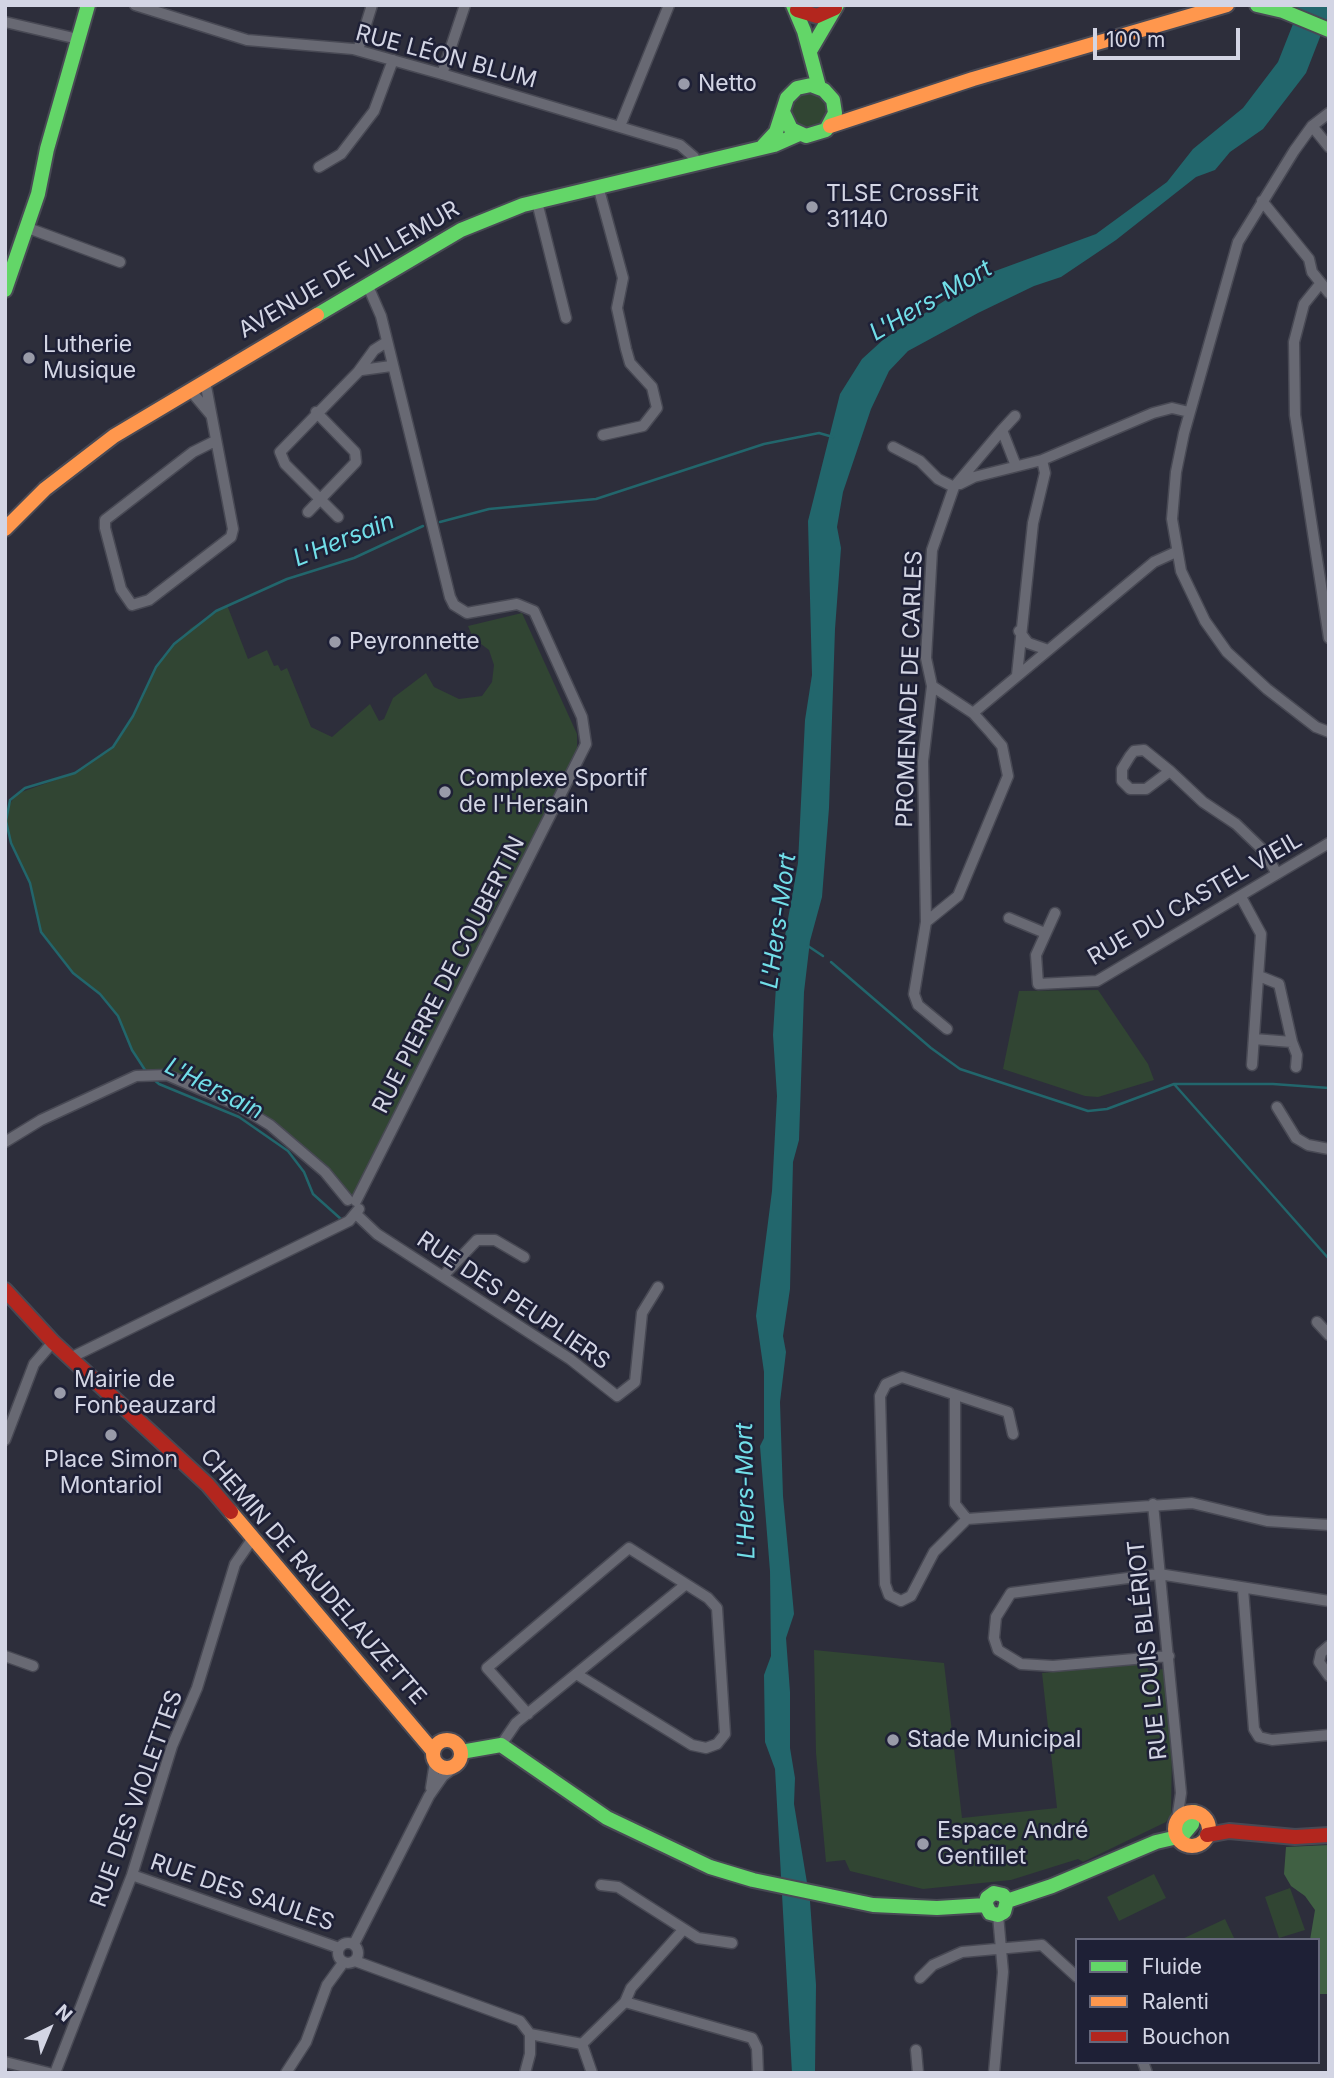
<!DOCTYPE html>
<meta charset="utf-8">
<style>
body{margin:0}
#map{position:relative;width:1334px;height:2078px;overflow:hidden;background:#2d2e3b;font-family:Inter,sans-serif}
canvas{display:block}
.frame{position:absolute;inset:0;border:7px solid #d3d5e4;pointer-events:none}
.legend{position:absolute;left:1075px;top:1938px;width:245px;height:126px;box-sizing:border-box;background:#1e2036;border:2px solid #66687c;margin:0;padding:9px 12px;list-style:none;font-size:21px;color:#d3d5e4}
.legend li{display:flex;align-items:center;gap:14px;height:35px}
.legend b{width:35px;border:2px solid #66687c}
.north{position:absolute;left:14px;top:1994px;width:70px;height:70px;-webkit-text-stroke:5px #1e2036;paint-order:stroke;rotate:43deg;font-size:19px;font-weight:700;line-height:28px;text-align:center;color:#d3d5e4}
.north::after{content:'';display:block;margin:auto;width:24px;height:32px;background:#d3d5e4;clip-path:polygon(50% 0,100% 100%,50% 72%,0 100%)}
.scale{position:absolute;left:1093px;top:28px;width:147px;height:32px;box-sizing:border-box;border:4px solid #d3d5e4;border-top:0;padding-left:9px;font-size:21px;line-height:24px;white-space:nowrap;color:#d3d5e4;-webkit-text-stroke:5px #1e2036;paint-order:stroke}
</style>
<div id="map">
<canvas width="1334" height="2078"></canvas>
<div class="frame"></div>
<ul class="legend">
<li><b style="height:9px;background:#63d668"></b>Fluide</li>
<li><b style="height:9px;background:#ff974d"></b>Ralenti</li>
<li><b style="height:9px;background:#b3261e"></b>Bouchon</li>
</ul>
<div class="north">N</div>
<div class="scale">100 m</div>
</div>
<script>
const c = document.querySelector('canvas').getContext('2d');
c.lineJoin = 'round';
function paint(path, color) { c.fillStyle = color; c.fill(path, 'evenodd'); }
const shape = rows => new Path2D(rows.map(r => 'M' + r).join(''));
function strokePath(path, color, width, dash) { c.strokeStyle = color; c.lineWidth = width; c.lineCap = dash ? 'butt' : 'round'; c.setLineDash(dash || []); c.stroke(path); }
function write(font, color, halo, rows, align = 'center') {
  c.font = font + ' Inter,sans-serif'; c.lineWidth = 5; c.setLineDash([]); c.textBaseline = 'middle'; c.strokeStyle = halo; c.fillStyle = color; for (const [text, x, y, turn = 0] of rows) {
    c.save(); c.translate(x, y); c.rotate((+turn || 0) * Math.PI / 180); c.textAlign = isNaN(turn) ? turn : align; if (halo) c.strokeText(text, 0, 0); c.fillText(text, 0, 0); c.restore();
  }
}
paint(shape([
 '791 111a18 18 0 1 1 36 0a18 18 0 1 1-36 0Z',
 [227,605,248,659,267,650,274,666,278,665,281,671,287,668,311,727,332,737,370,704,379,721,384,719,393,698,426,673,434,687,459,699,482,696,492,682,494,665,489,650,473,638,468,626,522,613,577,734,577,749,567,774,481,935,488,940,353,1200,293,1143,203,1089,148,1074,132,1050,118,1016,100,994,73,973,41,932,30,883,11,843,6,821,7,809,16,794,75,773,113,747,133,716,156,667,174,644,191,628],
 [1098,990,1148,1064,1154,1080,1098,1097,1085,1096,1003,1069,1019,991],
 [814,1650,944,1663,962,1818,1057,1808,1042,1673,1147,1662,1148,1671,1163,1669,1172,1744,1171,1814,1166,1822,1083,1862,1078,1859,1011,1880,923,1889,850,1871,845,1860,826,1862,816,1753],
 [1154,1874,1166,1898,1119,1921,1107,1897],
 [1290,1888,1305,1930,1279,1938,1265,1897],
 [1225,1919,1235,1940,1180,1940]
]), '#314533');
paint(shape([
 [1329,1845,1329,1994,1318,1994,1318,1940,1310,1940,1315,1910,1305,1896,1291,1886,1284,1874,1286,1847]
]), '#406043');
paint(shape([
 [1291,5,1329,5,1329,14,1306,73,1263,129,1230,152,1215,170,1196,177,1116,240,1061,277,1034,286,978,313,908,351,889,371,871,409,843,492,837,527,841,548,835,629,829,808,822,897,810,941,804,992,799,1140,793,1162,790,1289,783,1336,786,1352,780,1402,783,1496,794,1614,786,1638,790,1692,790,1748,795,1778,794,1804,810,1901,816,1985,815,2073,792,2073,775,1769,765,1742,764,1675,771,1656,770,1571,760,1446,764,1438,764,1372,756,1316,772,1191,777,1096,773,1035,776,986,798,863,805,720,812,675,808,521,840,394,862,359,884,339,987,274,1096,234,1167,182,1193,149,1243,108,1278,62,1293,24]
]), '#22666c');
strokePath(shape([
 [440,522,489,509,596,499,764,444,819,433,833,437],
 [808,946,823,956],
 [831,962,931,1048,960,1069,1088,1111,1107,1109,1174,1084,1273,1084,1329,1088],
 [147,1073,132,1050,118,1016,100,994,73,973,41,932,30,883,11,843,6,821,10,800,25,788,75,773,113,747,133,716,156,667,174,644,216,611,287,579,354,558,423,526],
 [152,1078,159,1084,239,1117,288,1151,304,1172,313,1194,342,1220],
 [1174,1084,1329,1259]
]), '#22666c', 2.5);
const street = shape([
 [135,5,247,40,353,49,442,74,680,145,694,157,696,162],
 [5,22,78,39],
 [358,50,372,5],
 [442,74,465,5],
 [1329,113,1312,126,1294,151,1238,242,1184,433,1176,472,1172,519,1181,571,1205,621,1227,652,1267,689,1316,727,1329,732],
 [620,126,669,5],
 [1312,126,1329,147],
 [319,167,341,154,374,111,393,60],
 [598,186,623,278,617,308,626,349,630,363,652,387,657,408,643,426,603,435],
 [1262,201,1309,259,1312,272,1329,293],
 [537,202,566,318],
 [28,228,120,262],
 [1320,284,1304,304,1294,342,1295,415,1329,638],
 [362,370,391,366],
 [205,381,233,529,231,537,149,600,132,605,121,589,105,528,105,520,193,452,215,441],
 [190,390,211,415],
 [1015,416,1002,430,1016,466],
 [893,447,920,461,938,479,954,487],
 [960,484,974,477,1042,460,1153,413,1172,408,1189,412],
 [308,512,356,462,355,452,316,412],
 [338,517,285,464,280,452,358,372,374,350,385,343],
 [1019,631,1028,643,1048,650],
 [1017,675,1033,523,1045,473,1042,460],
 [973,713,1154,562,1176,552],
 [1170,771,1146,789,1130,789,1122,781,1122,769,1130,756,1134,751,1144,750,1170,771,1203,802,1236,824,1264,851,1277,874],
 [1241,897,1261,934,1252,1065],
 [1055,913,1036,955,1038,984,1097,981,1329,843],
 [1009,918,1045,933],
 [926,922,958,896,1008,776,1002,746,991,733,973,713,932,686],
 [947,1029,918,1005,914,994,926,922,923,761,932,686,926,658,932,550,954,487,1002,430],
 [1254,1039,1292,1042,1279,984,1259,976],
 [1292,1042,1297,1055,1296,1067],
 [1277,1107,1296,1138,1308,1145,1329,1149],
 [5,1142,41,1120,136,1076,167,1075,239,1106,270,1125,325,1172,348,1200],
 [356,1201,586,744,582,717,534,611,517,604,467,613,454,605,450,597,381,316,367,284],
 [356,1214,377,1234,570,1359,617,1396,635,1382,642,1313,658,1287],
 [444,1275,477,1240,495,1240,524,1257],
 [1317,1322,1329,1335],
 [70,1358,349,1221,359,1209],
 [955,1395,955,1504,967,1519],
 [1013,1434,1008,1412,902,1377,886,1384,880,1396,885,1584,889,1595,901,1601,911,1596,934,1552,967,1519,1192,1503,1267,1521,1329,1525],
 [5,1440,34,1364,53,1342],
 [1153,1504,1181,1793,1177,1820],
 [1243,1589,1254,1729,1259,1737,1272,1740,1329,1735],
 [1329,1646,1321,1653,1319,1662,1329,1676],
 [5,1656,33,1666],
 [1169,1656,1053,1666,1021,1664,998,1650,994,1638,996,1617,1011,1593,1159,1574,1329,1601],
 [528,1714,487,1668,629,1548,708,1598,717,1608,725,1734,717,1744,706,1748,692,1745,578,1675],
 [501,1745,516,1723,685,1585],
 [431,1788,435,1762],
 [132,1875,339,1948],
 [601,1885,618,1887,698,1938,732,1943],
 '338 1953a10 10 0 1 1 20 0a10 10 0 1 1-20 0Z',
 [354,1944,429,1796,443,1776,456,1766],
 [355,1961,520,2021,530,2034,530,2054,525,2073],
 [920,1978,933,1965,962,1952,1042,1945,1077,1977],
 [625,2002,752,2038,757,2048,758,2073],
 [530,2034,582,2044],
 [916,2050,918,2073],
 [5,2062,49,2073],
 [1143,2062,1147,2073],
 [55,2073,132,1875,172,1746,197,1688,235,1564,253,1538],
 [286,2073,306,2042,327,1985,343,1963],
 [592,2073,582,2044,625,2002,631,1988,683,1930],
 [994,2073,1003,1972,998,1915]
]);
const fast = shape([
 [793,5,804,31,819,87],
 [1257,5,1283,11,1329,30],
 [810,51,837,5],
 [763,146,776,132,787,98,797,88,811,85,824,90,833,100,835,113,826,130,806,136,791,129,783,112],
 [5,290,38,194,47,149,88,5],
 [317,315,461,230,523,205,774,145,799,134],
 [461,1752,501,1745,607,1818,710,1867,753,1880,873,1905,937,1908,986,1905],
 [1007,1901,1052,1886,1156,1842,1182,1836,1192,1824,1194,1812],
 [986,1905,990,1913,998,1915,1004,1912,1007,1901],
 [986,1905,987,1898,994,1893,1003,1895,1007,1901]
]);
const slow = shape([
 [830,126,973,79,1227,5],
 [5,529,45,489,114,436,317,315],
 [231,1512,433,1751],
 '433 1754a14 14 0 1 1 28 0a14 14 0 1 1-28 0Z',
 '1175 1829a17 17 0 1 1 34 0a17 17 0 1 1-34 0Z'
]);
const jam = shape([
 [797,10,817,16,835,8],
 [5,1290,53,1342,208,1485,231,1512],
 [1207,1835,1229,1831,1295,1837,1329,1835]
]);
strokePath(street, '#484954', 13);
strokePath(fast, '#484954', 18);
strokePath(slow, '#484954', 18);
strokePath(jam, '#484954', 18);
strokePath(street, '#686973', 10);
strokePath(fast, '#63d668', 14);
strokePath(slow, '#ff974d', 14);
strokePath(jam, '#b3261e', 14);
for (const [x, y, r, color] of [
 [684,84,7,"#999ba9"],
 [812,207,7,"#999ba9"],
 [29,358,7,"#999ba9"],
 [335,642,7,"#999ba9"],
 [445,792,7,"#999ba9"],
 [60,1393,7,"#999ba9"],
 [111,1435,7,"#999ba9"],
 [893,1740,7,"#999ba9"],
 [923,1844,7,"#999ba9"]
]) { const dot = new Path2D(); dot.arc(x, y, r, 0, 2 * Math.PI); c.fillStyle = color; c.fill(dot); strokePath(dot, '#1e2036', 2.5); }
write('23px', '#d3d5e4', '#1e2036', [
 ["RUE LÉON BLUM",446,57,15],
 ["AVENUE DE VILLEMUR",349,270,-30],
 ["PROMENADE DE CARLES",910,689,-88],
 ["RUE DU CASTEL VIEIL",1195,899,-30],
 ["RUE PIERRE DE COUBERTIN",449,975,-63],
 ["RUE DES PEUPLIERS",513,1301,34],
 ["CHEMIN DE RAUDELAUZETTE",313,1577,49],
 ["RUE LOUIS BLÉRIOT",1148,1650,-96],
 ["RUE DES VIOLETTES",137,1799,-70],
 ["RUE DES SAULES",242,1893,19]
]);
write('23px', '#d3d5e4', '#1e2036', [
 ["Netto",698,84],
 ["TLSE CrossFit",826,194],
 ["31140",826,220],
 ["Lutherie",43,345],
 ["Musique",43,371],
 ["Peyronnette",349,642],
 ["Complexe Sportif",459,779],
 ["de l'Hersain",459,805],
 ["Mairie de",74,1380],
 ["Fonbeauzard",74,1406],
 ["Place Simon",111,1460,"center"],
 ["Montariol",111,1486,"center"],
 ["Stade Municipal",907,1740],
 ["Espace André",937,1831],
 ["Gentillet",937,1857]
], 'left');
write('italic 24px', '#71dee8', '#1e2036', [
 ["L'Hers-Mort",931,301,-30],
 ["L'Hersain",344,540,-22],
 ["L'Hers-Mort",779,921,-82],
 ["L'Hersain",214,1089,27],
 ["L'Hers-Mort",746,1491,-91]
]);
</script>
